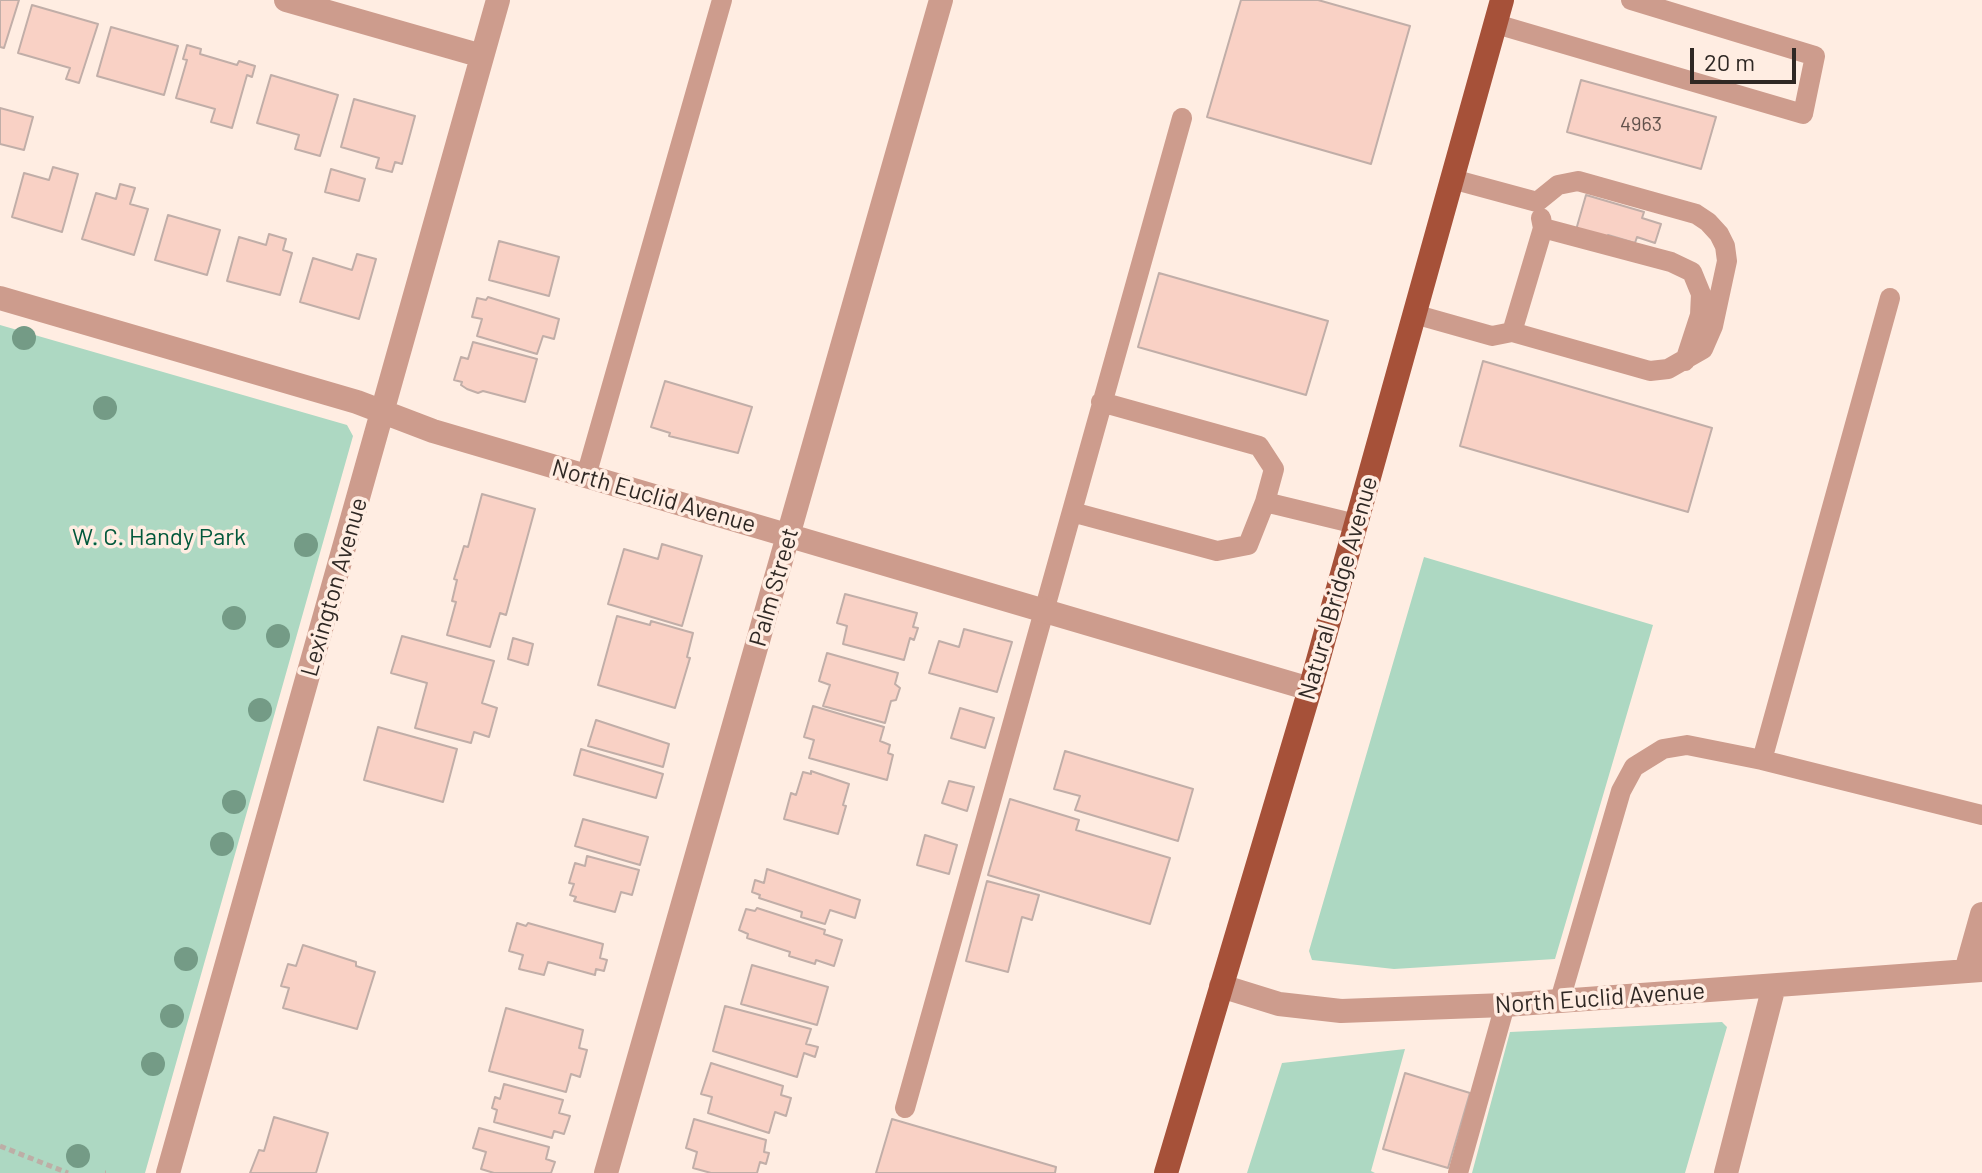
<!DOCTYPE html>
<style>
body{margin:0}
#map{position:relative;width:1982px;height:1173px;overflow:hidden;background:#ffede2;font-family:Barlow,sans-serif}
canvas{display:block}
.scale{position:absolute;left:1690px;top:48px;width:106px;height:36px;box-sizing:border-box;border:4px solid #2f2824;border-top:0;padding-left:10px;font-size:24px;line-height:28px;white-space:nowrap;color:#2f2824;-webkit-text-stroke:6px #ffede2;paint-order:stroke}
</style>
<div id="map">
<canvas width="1982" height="1173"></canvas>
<div class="scale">20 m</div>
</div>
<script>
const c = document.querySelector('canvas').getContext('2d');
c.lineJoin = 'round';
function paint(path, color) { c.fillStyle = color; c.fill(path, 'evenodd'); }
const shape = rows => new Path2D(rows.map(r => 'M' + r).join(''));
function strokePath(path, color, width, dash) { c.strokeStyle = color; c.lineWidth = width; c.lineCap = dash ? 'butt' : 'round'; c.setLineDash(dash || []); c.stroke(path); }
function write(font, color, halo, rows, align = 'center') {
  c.font = font + ' Barlow,sans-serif'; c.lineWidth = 7; c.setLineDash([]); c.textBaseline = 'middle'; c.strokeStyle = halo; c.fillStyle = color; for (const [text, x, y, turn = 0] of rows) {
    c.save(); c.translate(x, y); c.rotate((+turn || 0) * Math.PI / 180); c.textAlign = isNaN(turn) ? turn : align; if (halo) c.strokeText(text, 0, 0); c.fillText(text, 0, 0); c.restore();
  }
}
paint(shape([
 [0,325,347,425,353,436,145,1173,0,1173],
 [1424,557,1653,625,1555,959,1394,969,1312,960,1309,951],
 [1722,1022,1727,1027,1685,1173,1472,1173,1510,1032],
 [1405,1049,1371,1171,1375,1173,1247,1173,1282,1063]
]), '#add8c2');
const building = shape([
 [0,0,19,0,4,48,0,47,0,0],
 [1241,0,1318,0,1410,26,1371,164,1207,117,1241,0],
 [32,5,98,24,79,83,66,79,70,68,18,53,32,5],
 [111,27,178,46,164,95,97,76,111,27],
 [187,45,201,49,200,54,237,65,239,61,255,66,252,77,247,75,232,128,211,122,215,109,176,98,187,60,183,59,187,45],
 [271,75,338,95,320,156,295,149,299,135,257,123,271,75],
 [1581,80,1716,117,1701,169,1567,132,1581,80],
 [354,99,415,116,402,164,395,162,392,172,376,168,379,158,341,147,354,99],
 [0,108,33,117,24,150,0,144,0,108],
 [53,167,78,174,62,232,12,217,24,173,49,180,53,167],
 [331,169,365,179,359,201,325,192,331,169],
 [120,184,135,188,130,204,148,209,134,255,82,239,96,193,116,199,120,184],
 [1586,195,1644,212,1642,218,1661,224,1655,243,1637,237,1635,243,1608,235,1607,240,1576,230,1586,195],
 [168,215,220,230,207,275,155,260,168,215],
 [269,234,286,239,283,250,292,253,280,295,227,281,239,237,266,245,269,234],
 [499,241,559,257,549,296,489,280,499,241],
 [357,254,376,259,359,319,300,302,313,258,352,270,357,254],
 [1159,273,1328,321,1306,395,1138,347,1159,273],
 [488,297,559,319,554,339,543,336,537,354,477,336,482,319,472,317,477,298,486,300,488,297],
 [473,342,537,359,525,402,483,391,478,393,467,389,461,385,462,382,454,380,461,357,468,359,473,342],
 [1483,361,1712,428,1688,512,1460,446,1483,361],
 [665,381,752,407,738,453,669,436,670,433,651,427,665,381],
 [482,494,535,509,506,615,500,613,490,647,447,635,456,602,452,601,457,580,454,579,464,546,468,547,482,494],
 [662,544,702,556,682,626,608,604,624,549,658,559,662,544],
 [845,594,917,613,913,627,918,628,914,640,910,638,904,660,843,644,847,626,837,623,845,594],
 [617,616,650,625,651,621,693,633,687,657,690,658,675,708,598,685,617,616],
 [964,629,1012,642,997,692,929,673,939,641,959,647,964,629],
 [402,636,494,661,482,703,497,708,489,737,474,732,471,743,415,728,427,683,391,673,402,636],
 [513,638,533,644,528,665,508,659,513,638],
 [827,653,898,673,895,684,900,688,896,700,891,701,885,723,823,706,830,685,819,681,827,653],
 [813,706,884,727,880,741,890,745,888,753,893,755,887,780,809,758,814,740,804,737,813,706],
 [960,708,994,718,985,748,951,738,960,708],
 [596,720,669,744,663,767,588,746,596,720],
 [378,727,457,749,443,802,364,780,378,727],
 [581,749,663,774,656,798,574,775,581,749],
 [1065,751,1193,789,1178,841,1075,810,1080,796,1054,789,1065,751],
 [811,771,849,784,843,805,846,806,838,834,784,819,791,793,796,795,803,772,811,774,811,771],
 [949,781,974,787,967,811,942,803,949,781],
 [1010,799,1079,820,1076,830,1170,858,1150,924,988,875,1010,799],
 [583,819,648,837,640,865,575,846,583,819],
 [925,835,957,845,949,874,917,865,925,835],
 [587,856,639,870,632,895,621,892,615,912,574,901,576,897,570,895,574,884,569,883,575,863,585,866,587,856],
 [767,869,860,900,855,918,830,910,825,924,801,917,802,912,759,898,760,895,752,892,755,880,764,883,767,869],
 [987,881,1039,895,1032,920,1022,917,1008,972,966,961,987,881],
 [757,908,825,930,824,934,842,940,834,966,816,960,815,964,789,956,790,952,747,938,748,934,739,930,746,909,755,911,757,908],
 [517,923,526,926,528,923,603,944,600,958,607,960,604,971,596,969,595,975,548,962,544,975,519,969,523,955,509,951,517,923],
 [303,945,356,962,356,966,375,972,357,1029,283,1008,289,988,281,986,288,964,296,966,303,945],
 [752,965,828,987,817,1025,741,1004,752,965],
 [725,1006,811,1029,806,1044,818,1047,815,1057,804,1053,797,1077,713,1051,725,1006],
 [506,1008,583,1030,579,1048,587,1050,580,1077,571,1074,566,1092,489,1071,506,1008],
 [711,1063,783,1086,781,1095,791,1098,786,1116,775,1112,769,1133,708,1113,712,1097,701,1094,711,1063],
 [1405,1073,1470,1093,1448,1168,1383,1149,1405,1073],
 [504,1084,563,1100,559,1113,570,1116,564,1134,554,1131,552,1138,494,1122,497,1110,492,1108,495,1097,500,1099,504,1084],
 [274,1117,328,1133,316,1173,250,1173,259,1150,264,1151,274,1117],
 [694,1119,766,1140,764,1152,769,1153,766,1164,760,1162,757,1173,711,1173,693,1168,697,1152,686,1148,694,1119],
 [892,1119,1056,1167,1055,1173,876,1173,892,1119],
 [479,1128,549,1147,546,1159,555,1162,551,1173,494,1173,481,1169,486,1152,473,1148,479,1128]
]);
paint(building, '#f9d1c5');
strokePath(building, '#c1aea8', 2);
strokePath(shape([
 [0,1146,68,1173],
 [105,1173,106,1173]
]), '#bdaea6', 5, [6, 4]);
strokePath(shape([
 [1496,24,1803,114,1815,56,1631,0],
 [1452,179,1537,202],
 [1543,228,1671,262,1692,272,1701,294,1700,315,1685,361],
 [1414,314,1492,336,1512,332,1650,371,1668,369,1703,349,1713,326,1727,261,1725,246,1719,234,1708,222,1696,214,1578,181,1558,185,1537,202],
 [1512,332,1543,228,1541,218],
 [1101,402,1259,446,1274,469,1265,502,1356,524],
 [586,476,722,0],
 [1072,512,1217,551,1248,545,1265,502],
 [1762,760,1982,815],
 [1560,1000,1621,791,1634,767,1663,749,1687,745,1762,760,1890,298],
 [905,1108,1182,118],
 [1458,1173,1505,1005]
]), '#cd9c8d', 20);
strokePath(shape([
 [286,0,482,56],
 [0,298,357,402,433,431,1310,689],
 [1966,971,1982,914],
 [1221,986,1279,1004,1341,1011,1505,1005,1982,970],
 [168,1173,498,0],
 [606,1173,941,0],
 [1726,1173,1774,986]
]), '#cd9c8d', 24);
strokePath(shape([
 [1166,1173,1310,689,1502,0]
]), '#a65139', 24);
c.fillStyle = '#749b86';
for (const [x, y] of [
 [24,338],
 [105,408],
 [306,545],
 [234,618],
 [278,636],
 [260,710],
 [234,802],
 [222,844],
 [186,959],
 [172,1016],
 [153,1064],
 [78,1156]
]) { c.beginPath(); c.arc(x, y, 12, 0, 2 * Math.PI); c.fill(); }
write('20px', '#62524c', null, [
 ["4963",1641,124]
]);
write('24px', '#2f2824', '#ffede2', [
 ["North Euclid Avenue",654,496,16],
 ["Lexington Avenue",334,587,-74],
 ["Palm Street",774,587,-74],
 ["Natural Bridge Avenue",1338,588,-74],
 ["North Euclid Avenue",1600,998,-4]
]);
write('24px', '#02583b', '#ffede2', [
 ["W. C. Handy Park",159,537]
]);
</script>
